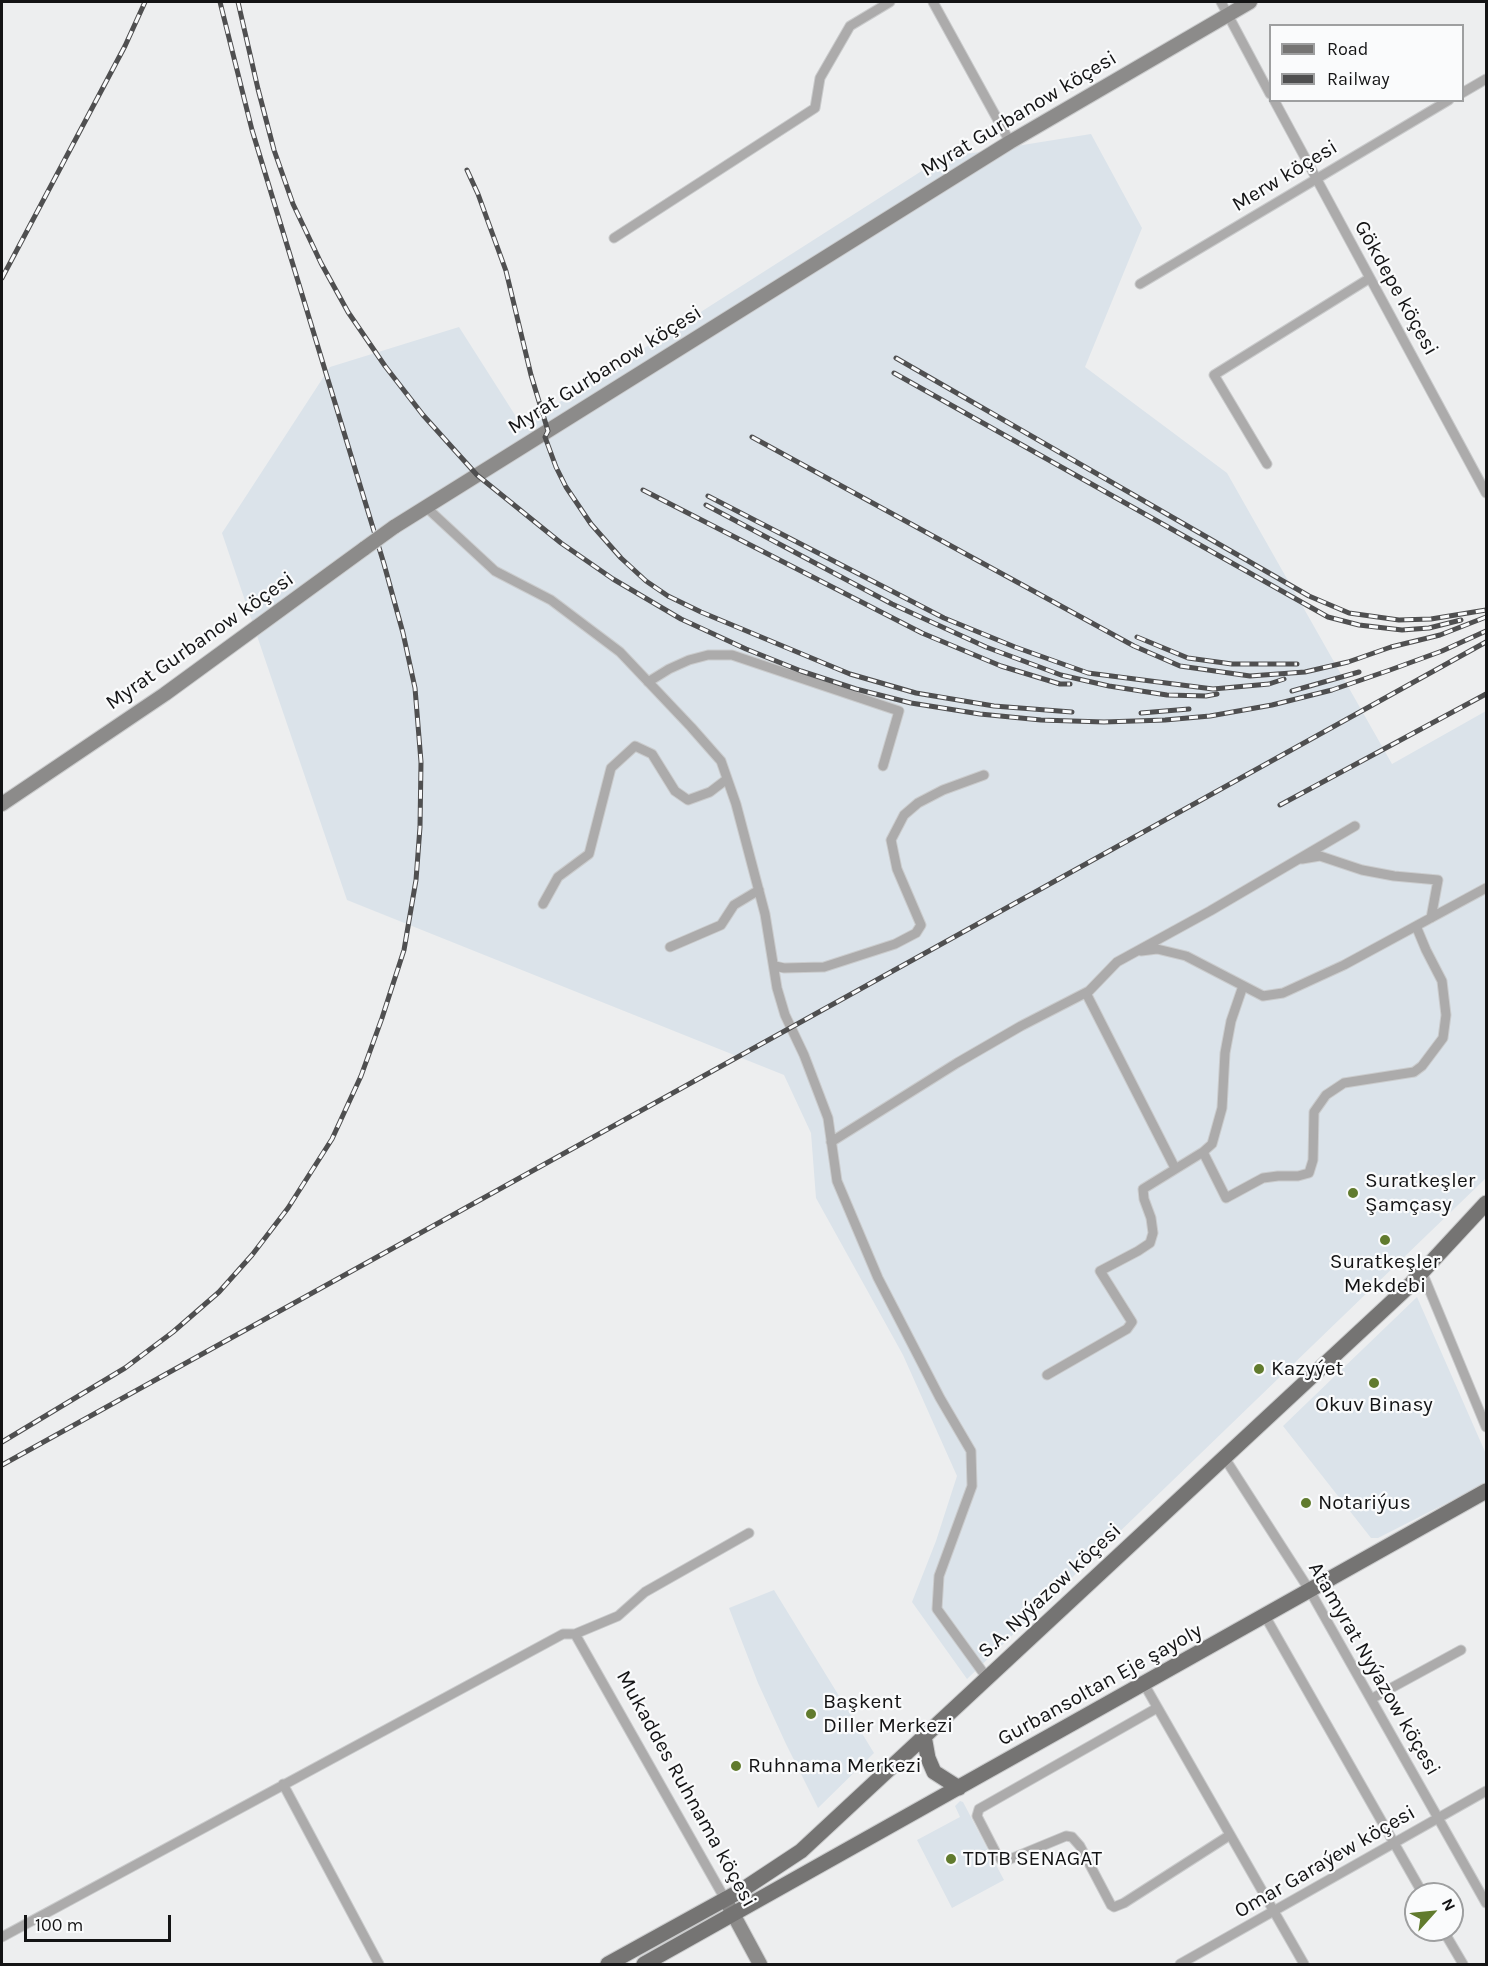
<!DOCTYPE html>
<meta charset="utf-8">
<style>
body{margin:0}
#map{position:relative;width:1488px;height:1966px;overflow:hidden;background:#edeeef;font-family:Karla,sans-serif}
canvas{display:block}
.frame{position:absolute;inset:0;border:3px solid #141415;pointer-events:none}
.legend{position:absolute;left:1269px;top:24px;width:195px;height:78px;box-sizing:border-box;background:#fafbfc;border:2px solid #9e9fa0;margin:0;padding:8px 10px;list-style:none;font-size:18px;color:#141415}
.legend li{display:flex;align-items:center;gap:12px;height:30px}
.legend b{width:30px;border:2px solid #9e9fa0}
.north{position:absolute;left:1404px;top:1882px;width:60px;height:60px;box-sizing:border-box;background:#fafbfc;border:2px solid #9e9fa0;border-radius:50%;rotate:63deg;font-size:16px;font-weight:700;line-height:24px;text-align:center;color:#141415}
.north::after{content:'';display:block;margin:auto;width:21px;height:27px;background:#617b2e;clip-path:polygon(50% 0,100% 100%,50% 72%,0 100%)}
.scale{position:absolute;left:24px;top:1915px;width:147px;height:27px;box-sizing:border-box;border:3px solid #141415;border-top:0;padding-left:8px;font-size:18px;line-height:21px;white-space:nowrap;color:#141415;-webkit-text-stroke:4px #fafbfc;paint-order:stroke}
</style>
<div id="map">
<canvas width="1488" height="1966"></canvas>
<div class="frame"></div>
<ul class="legend">
<li><b style="height:8px;background:#757473"></b>Road</li>
<li><b style="height:8px;background:#4f4f50"></b>Railway</li>
</ul>
<div class="north">N</div>
<div class="scale">100 m</div>
</div>
<script>
const c = document.querySelector('canvas').getContext('2d');
c.lineJoin = 'round';
function paint(path, color) { c.fillStyle = color; c.fill(path, 'evenodd'); }
const shape = rows => new Path2D(rows.map(r => 'M' + r).join(''));
function strokePath(path, color, width, dash) { c.strokeStyle = color; c.lineWidth = width; c.lineCap = dash ? 'butt' : 'round'; c.setLineDash(dash || []); c.stroke(path); }
function write(font, color, halo, rows, align = 'center') {
  c.font = font + ' Karla,sans-serif'; c.lineWidth = 4.5; c.setLineDash([]); c.textBaseline = 'middle'; c.strokeStyle = halo; c.fillStyle = color; for (const [text, x, y, turn = 0] of rows) {
    c.save(); c.translate(x, y); c.rotate((+turn || 0) * Math.PI / 180); c.textAlign = isNaN(turn) ? turn : align; if (halo) c.strokeText(text, 0, 0); c.fillText(text, 0, 0); c.restore();
  }
}
paint(shape([
 [1091,134,1142,228,1085,367,1227,473,1392,764,1486,711,1486,1178,967,1679,912,1602,936,1541,957,1476,903,1355,816,1198,811,1133,784,1075,347,900,222,533,330,367,459,327,522,426,942,158],
 [1417,1297,1486,1454,1486,1483,1378,1538,1371,1538,1283,1426],
 [774,1590,874,1753,818,1808,786,1744,758,1683,729,1608],
 [960,1801,963,1802,1004,1880,952,1908,917,1840,960,1817,955,1806]
]), '#dbe3ea');
const street = shape([
 [933,2,1010,142],
 [1221,2,1270,94],
 [1462,93,1486,79],
 [1274,100,1486,493],
 [614,238,815,108,820,78,850,26,890,2],
 [1140,284,1449,100],
 [1267,464,1214,375,1370,278],
 [427,508,495,571,551,600,620,652,691,727,721,761,736,804,765,914,777,988,785,1015,804,1055,828,1118,837,1181,878,1278,940,1398,971,1451,972,1486,939,1576,937,1609,987,1678],
 [648,682,669,669,689,660,708,655,732,655,899,711,883,766],
 [1302,859,1320,856,1362,870,1394,876,1438,880,1431,918],
 [543,904,558,877,589,854,611,768,635,746,652,754,675,791,688,800,710,792,727,779],
 [670,947,721,925,734,905,759,890],
 [1141,951,1157,949,1186,956,1263,996,1283,993,1344,965,1486,888],
 [775,966,784,968,824,967,895,944,916,933,921,925,897,869,891,840,904,815,918,803,943,790,984,775],
 [1086,993,1175,1168],
 [831,1142,957,1063,1021,1026,1089,991,1117,962,1210,911,1355,826],
 [1203,1152,1226,1198,1263,1178,1278,1176,1298,1176,1309,1173,1313,1160,1314,1112,1326,1095,1344,1083,1414,1072,1422,1066,1443,1038,1446,1015,1442,981,1426,950,1416,926],
 [1422,1272,1486,1427],
 [1047,1375,1127,1329,1132,1322,1100,1271,1138,1251,1150,1243,1153,1233,1151,1218,1144,1199,1143,1189,1203,1152,1212,1144,1222,1108,1225,1053,1231,1021,1243,986],
 [1224,1457,1310,1591,1486,1903],
 [1265,1616,1423,1894],
 [575,1634,725,1899],
 [1144,1684,1304,1964],
 [1371,1699,1461,1650],
 [1157,1708,979,1809,977,1816,996,1853,1003,1862,1066,1836,1072,1837,1080,1846,1111,1905,1114,1907,1124,1903,1230,1835],
 [283,1784,379,1964],
 [1443,1930,1463,1964],
 [2,1937,563,1634,575,1634,618,1616,645,1592,749,1533],
 [1180,1964,1486,1791]
]);
const secondary = shape([
 [394,527,1010,142,1250,2],
 [2,804,165,694,365,548],
 [725,1899,760,1964]
]);
const primary = shape([
 [924,1736,928,1758,934,1772,959,1788],
 [608,1964,742,1890,801,1851,1410,1285,1486,1203],
 [644,1964,1486,1491]
]);
strokePath(street, '#cacbcc', 11);
strokePath(secondary, '#cacbcc', 16);
strokePath(primary, '#cacbcc', 17);
strokePath(street, '#acabab', 9);
strokePath(secondary, '#8c8b8a', 14);
strokePath(primary, '#757473', 15);
const rail = shape([
 [238,2,258,89,274,150,293,204,321,263,348,312,385,366,423,415,477,475,561,543,613,579,681,619,746,649,801,671,856,689,911,703,980,714,1041,720,1104,722,1165,720,1210,716,1272,705,1332,690,1390,670,1442,651,1486,631],
 [467,170,478,194,506,271,531,375,548,431,545,437,556,467,566,487,591,524,621,558,646,581,668,596,701,612,850,674,916,693,994,706,1072,712],
 [2,278,125,46,145,2],
 [896,358,1309,596,1349,613,1399,620,1431,619,1486,610],
 [894,373,1328,617,1359,625,1402,630,1429,628,1461,620],
 [752,437,1134,646,1180,666,1250,676,1305,672,1348,662,1391,647,1440,635,1486,617],
 [643,490,922,633,1001,666,1060,684,1070,684],
 [708,496,944,618,1015,647,1088,673,1213,689,1269,684,1284,679],
 [706,505,892,604,986,647,1061,675,1109,686,1167,695,1206,696,1217,694],
 [1137,637,1188,658,1232,664,1297,664],
 [1292,691,1359,672],
 [1141,713,1189,709],
 [1280,805,1486,694],
 [2,1442,125,1368,173,1332,219,1292,252,1255,288,1208,332,1139,361,1076,382,1018,404,950,416,880,420,827,421,762,415,688,403,633,384,564,252,130,220,2],
 [2,1465,1486,642]
]);
strokePath(rail, '#4f4f50', 5);
strokePath(rail, '#fafbfc', 3, [9]);
const secondaryBridge = shape([
 [365,548,394,527]
]);
strokePath(secondaryBridge, '#cacbcc', 16, []);
strokePath(secondaryBridge, '#8c8b8a', 14);
for (const [x, y, r, color] of [
 [1353,1193,6,"#617b2e"],
 [1385,1240,6,"#617b2e"],
 [1259,1369,6,"#617b2e"],
 [1374,1383,6,"#617b2e"],
 [1306,1503,6,"#617b2e"],
 [811,1714,6,"#617b2e"],
 [736,1766,6,"#617b2e"],
 [951,1859,6,"#617b2e"]
]) { const dot = new Path2D(); dot.arc(x, y, r, 0, 2 * Math.PI); c.fillStyle = color; c.fill(dot); strokePath(dot, '#fafbfc', 2); }
write('21px', '#141415', '#fafbfc', [
 ["Myrat Gurbanow köçesi",1019,114,-31],
 ["Merw köçesi",1285,176,-31],
 ["Gökdepe köçesi",1396,288,61],
 ["Myrat Gurbanow köçesi",605,370,-32],
 ["Myrat Gurbanow köçesi",200,641,-35],
 ["S.A. Nyýazow köçesi",1050,1591,-43],
 ["Atamyrat Nyýazow köçesi",1374,1669,60],
 ["Gurbansoltan Eje şayoly",1100,1685,-29],
 ["Mukaddes Ruhnama köçesi",686,1789,61],
 ["Omar Garaýew köçesi",1325,1862,-30]
]);
write('21px', '#141415', '#fafbfc', [
 ["Suratkeşler",1365,1181],
 ["Şamçasy",1365,1205],
 ["Suratkeşler",1385,1262,"center"],
 ["Mekdebi",1385,1286,"center"],
 ["Kazyýet",1271,1369],
 ["Okuv Binasy",1374,1405,"center"],
 ["Notariýus",1318,1503],
 ["Başkent",823,1702],
 ["Diller Merkezi",823,1726],
 ["Ruhnama Merkezi",748,1766],
 ["TDTB SENAGAT",963,1859]
], 'left');
</script>
